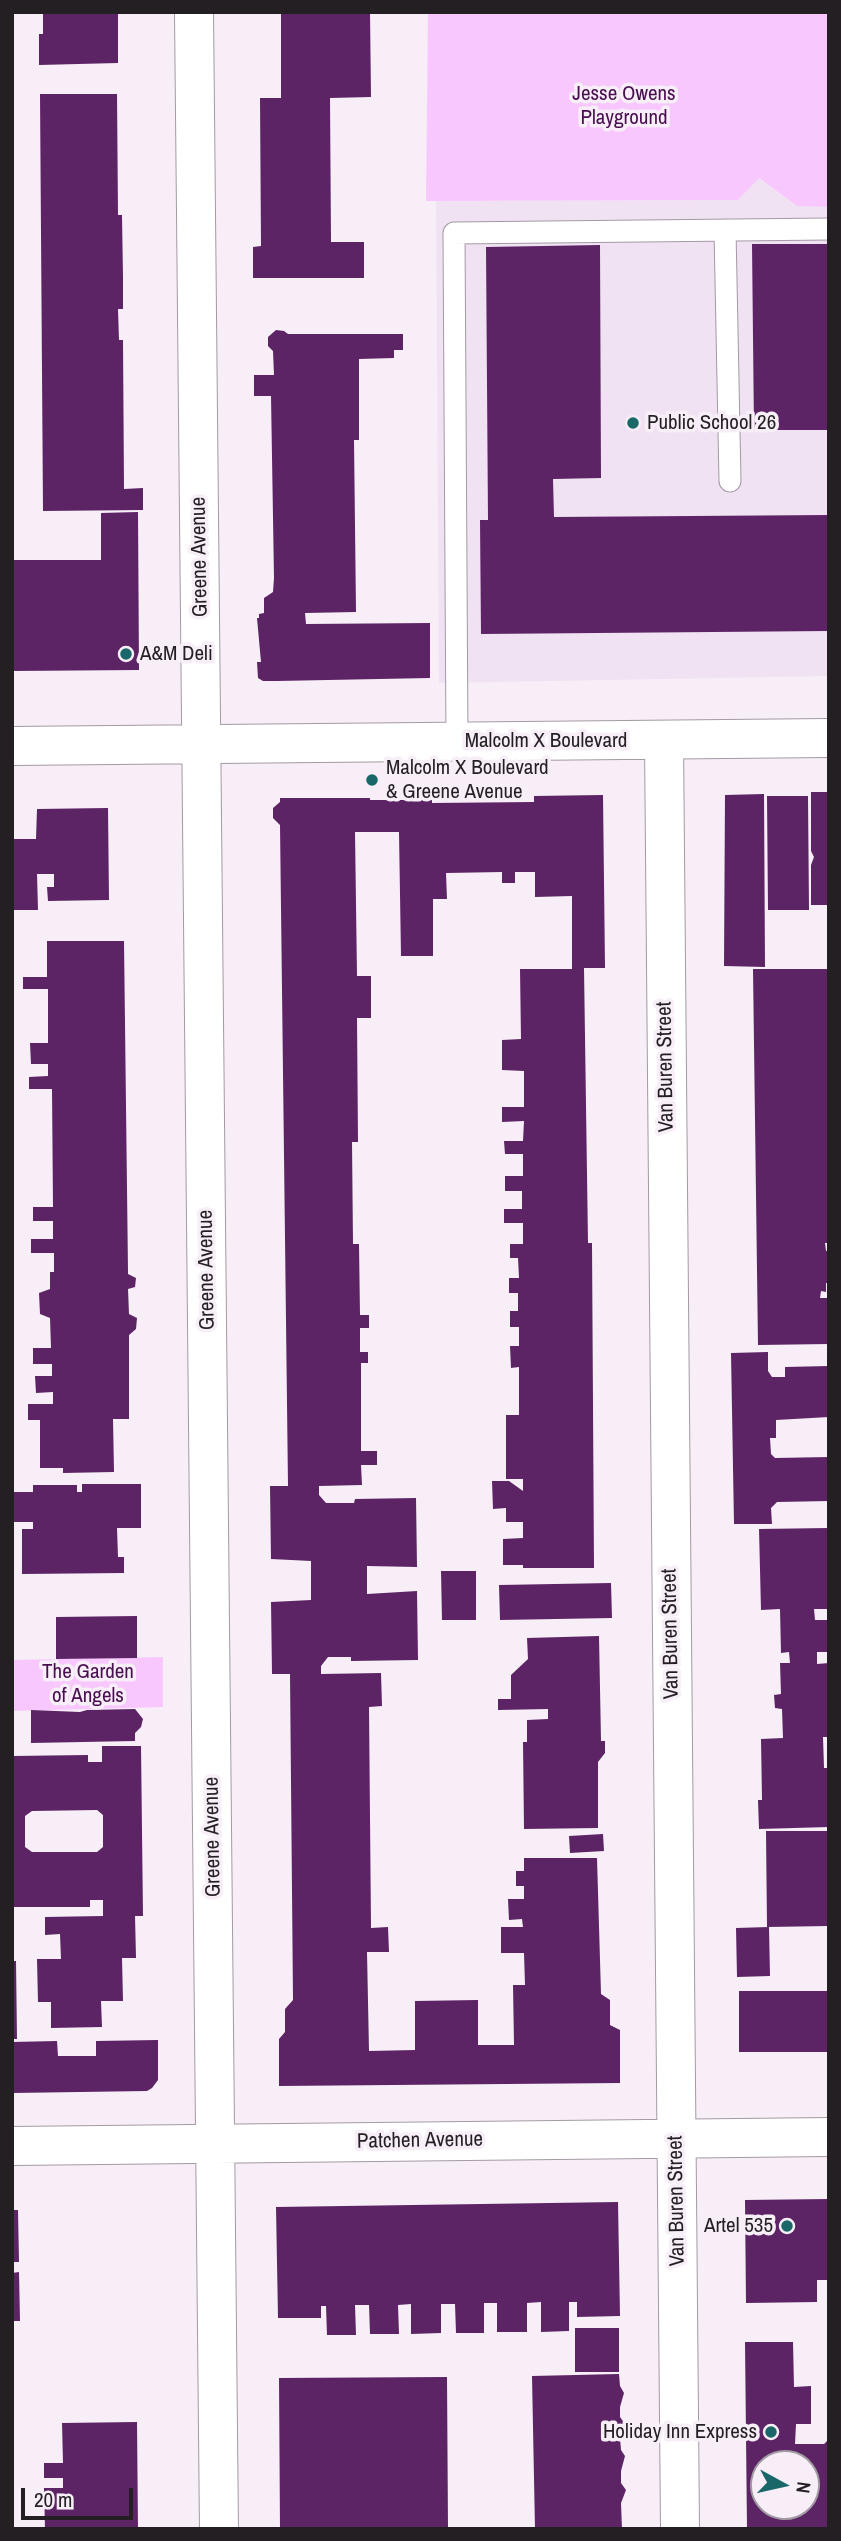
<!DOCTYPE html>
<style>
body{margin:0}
#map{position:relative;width:841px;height:2541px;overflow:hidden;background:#f7eef8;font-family:"Archivo Narrow",sans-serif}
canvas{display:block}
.frame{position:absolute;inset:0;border:14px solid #231f23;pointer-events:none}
.north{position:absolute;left:750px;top:2450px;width:70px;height:70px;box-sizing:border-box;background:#f7eef8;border:2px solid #a29ba3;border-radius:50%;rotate:98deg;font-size:19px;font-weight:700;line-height:28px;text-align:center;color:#231f23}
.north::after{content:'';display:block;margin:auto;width:24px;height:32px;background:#196768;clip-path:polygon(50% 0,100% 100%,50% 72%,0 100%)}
.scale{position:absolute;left:21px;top:2488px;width:112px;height:32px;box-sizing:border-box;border:4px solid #231f23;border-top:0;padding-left:9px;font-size:21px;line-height:24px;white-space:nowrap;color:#231f23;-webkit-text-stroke:5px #f7eef8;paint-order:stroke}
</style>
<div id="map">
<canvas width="841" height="2541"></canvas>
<div class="frame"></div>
<div class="north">N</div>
<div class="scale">20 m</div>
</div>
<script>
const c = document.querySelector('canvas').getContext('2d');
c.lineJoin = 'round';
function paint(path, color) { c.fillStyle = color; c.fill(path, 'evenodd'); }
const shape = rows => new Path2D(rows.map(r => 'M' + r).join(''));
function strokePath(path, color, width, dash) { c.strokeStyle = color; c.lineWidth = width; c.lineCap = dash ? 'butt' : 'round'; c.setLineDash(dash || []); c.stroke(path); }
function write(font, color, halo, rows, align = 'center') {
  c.font = font + ' "Archivo Narrow",sans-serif'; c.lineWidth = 7; c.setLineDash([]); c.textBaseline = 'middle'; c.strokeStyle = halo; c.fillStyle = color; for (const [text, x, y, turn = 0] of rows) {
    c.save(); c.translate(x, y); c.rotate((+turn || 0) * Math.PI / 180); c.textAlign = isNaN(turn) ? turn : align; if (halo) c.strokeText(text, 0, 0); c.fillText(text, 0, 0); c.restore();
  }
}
paint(shape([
 [758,178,797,206,829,207,829,676,439,683,436,201,738,200]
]), '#f0e2f2');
paint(shape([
 [428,12,829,12,829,207,797,206,759,178,738,200,426,201],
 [163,1657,163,1707,12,1711,12,1660]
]), '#f8c7fe');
paint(shape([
 [43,12,118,12,118,63,39,65,39,34,43,34],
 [281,12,370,12,371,97,330,98,331,242,364,242,364,278,253,278,253,247,261,246,260,98,281,98],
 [40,94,117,94,118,215,122,215,123,277,123,309,118,309,119,340,123,340,124,489,143,488,143,510,43,511],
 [752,244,829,244,829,430,754,430],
 [600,245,601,478,553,479,554,517,829,515,829,631,481,634,480,520,488,520,486,247],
 [276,330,284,331,288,334,403,334,403,350,394,350,394,358,359,359,359,440,354,440,356,612,305,613,306,624,430,623,430,678,277,681,263,681,258,678,257,662,261,662,257,618,259,618,259,614,264,613,264,598,273,592,274,578,271,396,254,396,254,375,274,375,273,351,268,346,268,337],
 [138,512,139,670,12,671,12,560,101,560,101,513],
 [811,792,829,792,829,905,811,905,811,865,814,857,811,851],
 [764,794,765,967,724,966,725,795],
 [603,795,605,968,584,968,588,1243,592,1243,594,1568,523,1568,523,1565,503,1565,503,1539,523,1538,523,1522,506,1522,506,1508,493,1509,492,1481,509,1481,523,1491,523,1479,506,1479,506,1415,519,1415,519,1367,511,1368,510,1346,519,1346,519,1327,510,1327,510,1311,518,1311,518,1293,509,1293,509,1278,519,1278,518,1258,510,1258,510,1244,523,1244,523,1223,504,1223,504,1209,522,1209,522,1191,505,1191,505,1176,523,1176,523,1154,505,1154,504,1141,523,1141,524,1121,502,1122,502,1107,524,1107,524,1071,502,1070,502,1040,521,1039,520,969,572,969,572,896,535,897,535,872,515,872,515,883,502,883,502,872,446,873,447,899,433,899,433,956,401,956,399,832,355,832,357,976,371,976,371,1018,357,1018,358,1142,352,1142,353,1244,359,1244,360,1315,369,1315,369,1328,360,1328,360,1352,368,1352,368,1363,361,1363,361,1451,377,1451,377,1465,361,1465,362,1485,319,1486,319,1495,326,1503,354,1503,355,1499,416,1498,417,1567,367,1566,367,1594,417,1591,418,1660,351,1661,351,1657,328,1657,321,1666,321,1674,381,1673,382,1706,369,1707,371,1928,388,1927,389,1952,367,1952,369,2051,415,2050,415,2001,478,2000,478,2045,514,2045,513,1985,525,1985,524,1953,501,1953,501,1927,523,1927,522,1919,509,1920,508,1899,524,1899,524,1886,516,1886,516,1871,524,1871,524,1858,597,1858,601,1994,610,2000,610,2025,620,2030,620,2083,279,2086,279,2039,285,2032,285,2009,293,2000,290,1674,272,1674,271,1602,311,1600,311,1561,271,1559,270,1486,288,1486,280,825,273,818,273,808,280,802,280,798,370,798,370,800,432,800,432,803,534,802,534,796],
 [767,796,808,796,809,910,768,910],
 [108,808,109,900,48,901,47,887,54,887,54,874,37,874,38,910,12,910,12,839,36,839,37,809],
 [47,941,124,941,128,1271,128,1274,136,1278,135,1287,128,1289,129,1314,137,1318,136,1329,129,1335,129,1419,113,1419,114,1472,63,1473,63,1468,40,1468,40,1420,28,1420,28,1404,53,1404,53,1392,36,1393,35,1376,52,1376,52,1364,33,1364,33,1348,51,1348,50,1318,40,1314,39,1293,50,1289,50,1272,54,1272,54,1253,31,1253,31,1239,53,1239,53,1221,33,1221,33,1207,53,1207,52,1089,29,1089,29,1077,48,1076,48,1064,31,1064,30,1043,48,1043,48,989,23,989,23,977,47,977],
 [753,969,827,969,829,1243,825,1243,826,1251,829,1251,829,1283,826,1283,826,1292,821,1291,820,1298,829,1298,829,1344,758,1345],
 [768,1352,768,1371,772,1377,785,1377,785,1367,829,1366,829,1417,776,1420,776,1438,770,1438,771,1454,775,1458,829,1457,829,1501,777,1502,771,1508,772,1524,734,1524,731,1353],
 [82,1484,141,1484,141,1528,117,1528,118,1557,124,1557,124,1573,22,1574,22,1529,33,1529,33,1522,12,1522,12,1492,33,1492,33,1485,77,1485,77,1492,82,1492],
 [829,1528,829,1609,814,1609,815,1620,829,1620,829,1652,817,1652,817,1664,829,1663,829,1737,823,1737,824,1768,829,1768,829,1827,759,1829,758,1800,762,1800,761,1739,783,1738,782,1709,775,1708,774,1695,781,1694,780,1663,790,1663,789,1652,781,1653,780,1609,761,1610,759,1529],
 [441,1571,476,1571,476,1620,442,1620],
 [611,1583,612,1618,500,1620,499,1585],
 [137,1616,137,1658,56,1659,56,1617],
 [599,1636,601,1741,605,1741,605,1753,598,1762,598,1828,524,1829,523,1742,527,1742,527,1720,548,1719,548,1709,498,1710,498,1699,511,1699,511,1675,528,1659,527,1638],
 [135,1709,143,1719,141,1727,135,1733,135,1741,31,1743,31,1710,80,1712,87,1710],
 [102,1746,141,1746,143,1916,135,1916,136,1958,122,1958,123,2001,101,2001,102,2027,51,2028,51,2002,38,2002,37,1959,61,1959,60,1934,45,1935,45,1917,103,1916,103,1900,90,1900,90,1907,12,1907,12,1756,88,1755,88,1762,102,1762],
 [97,1810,103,1815,103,1847,97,1852,32,1852,25,1847,25,1816,32,1811],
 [766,1831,829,1831,829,1926,767,1927],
 [603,1834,604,1851,570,1853,569,1836],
 [769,1927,770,1976,737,1977,736,1928],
 [12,1961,16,1961,17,2039,12,2039],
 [739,1991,829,1991,829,2052,739,2052],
 [158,2040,158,2080,152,2088,147,2091,12,2093,12,2042,57,2041,58,2056,96,2056,96,2041],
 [829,2199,829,2280,817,2280,817,2302,746,2303,745,2200],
 [618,2202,620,2316,577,2317,577,2302,569,2302,569,2331,541,2332,541,2302,527,2303,527,2332,497,2332,497,2303,484,2303,484,2333,456,2333,455,2304,441,2304,441,2333,411,2334,411,2304,398,2305,399,2334,370,2334,369,2305,355,2305,356,2335,327,2335,326,2306,321,2306,321,2318,278,2318,276,2207],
 [12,2210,18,2210,19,2262,12,2262],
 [19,2272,20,2321,12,2321,12,2273],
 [575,2328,619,2328,619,2372,575,2372],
 [745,2342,793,2342,794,2387,811,2386,811,2424,796,2424,795,2444,824,2444,829,2439,829,2529,747,2529],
 [764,2464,806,2464,806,2506,764,2506],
 [619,2374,620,2386,624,2393,620,2407,620,2417,625,2424,620,2438,621,2450,625,2456,621,2471,621,2483,626,2490,621,2503,622,2529,535,2529,532,2376],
 [447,2377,448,2529,280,2529,279,2378],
 [137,2422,138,2529,45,2529,44,2488,63,2488,63,2478,44,2478,44,2463,63,2463,62,2423]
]), '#5c2464');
const service = shape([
 [725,230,730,481],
 [457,742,454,233,829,229]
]);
const minor = shape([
 [194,12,219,2529],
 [664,740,680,2529],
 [12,746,829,738],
 [12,2146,829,2137]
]);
strokePath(service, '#a39aa4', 23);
strokePath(minor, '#a39aa4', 40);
strokePath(service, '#fff', 21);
strokePath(minor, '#fff', 38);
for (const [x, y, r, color] of [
 [633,423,7,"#196768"],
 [126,654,7,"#196768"],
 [372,780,7,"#196768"],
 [787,2226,7,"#196768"],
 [771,2432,7,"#196768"]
]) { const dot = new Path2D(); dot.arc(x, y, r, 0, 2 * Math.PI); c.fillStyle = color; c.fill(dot); strokePath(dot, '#f7eef8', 2.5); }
write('21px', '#480e4f', '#f7eef8', [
 ["Jesse Owens",624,94],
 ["Playground",624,118],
 ["The Garden",88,1672],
 ["of Angels",88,1696]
]);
write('21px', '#231f23', '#f7eef8', [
 ["Public School 26",647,423],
 ["A&M Deli",140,654],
 ["Malcolm X Boulevard",386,768],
 ["& Greene Avenue",386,792],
 ["Artel 535",773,2226,"right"],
 ["Holiday Inn Express",757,2432,"right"]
], 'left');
write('21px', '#231f23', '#f7eef8', [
 ["Greene Avenue",200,557,-91],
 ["Malcolm X Boulevard",546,741],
 ["Van Buren Street",666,1067,-91],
 ["Greene Avenue",207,1270,-91],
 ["Van Buren Street",671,1634,-91],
 ["Greene Avenue",213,1837,-91],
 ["Patchen Avenue",420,2141,-1],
 ["Van Buren Street",677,2201,-91]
]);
</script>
